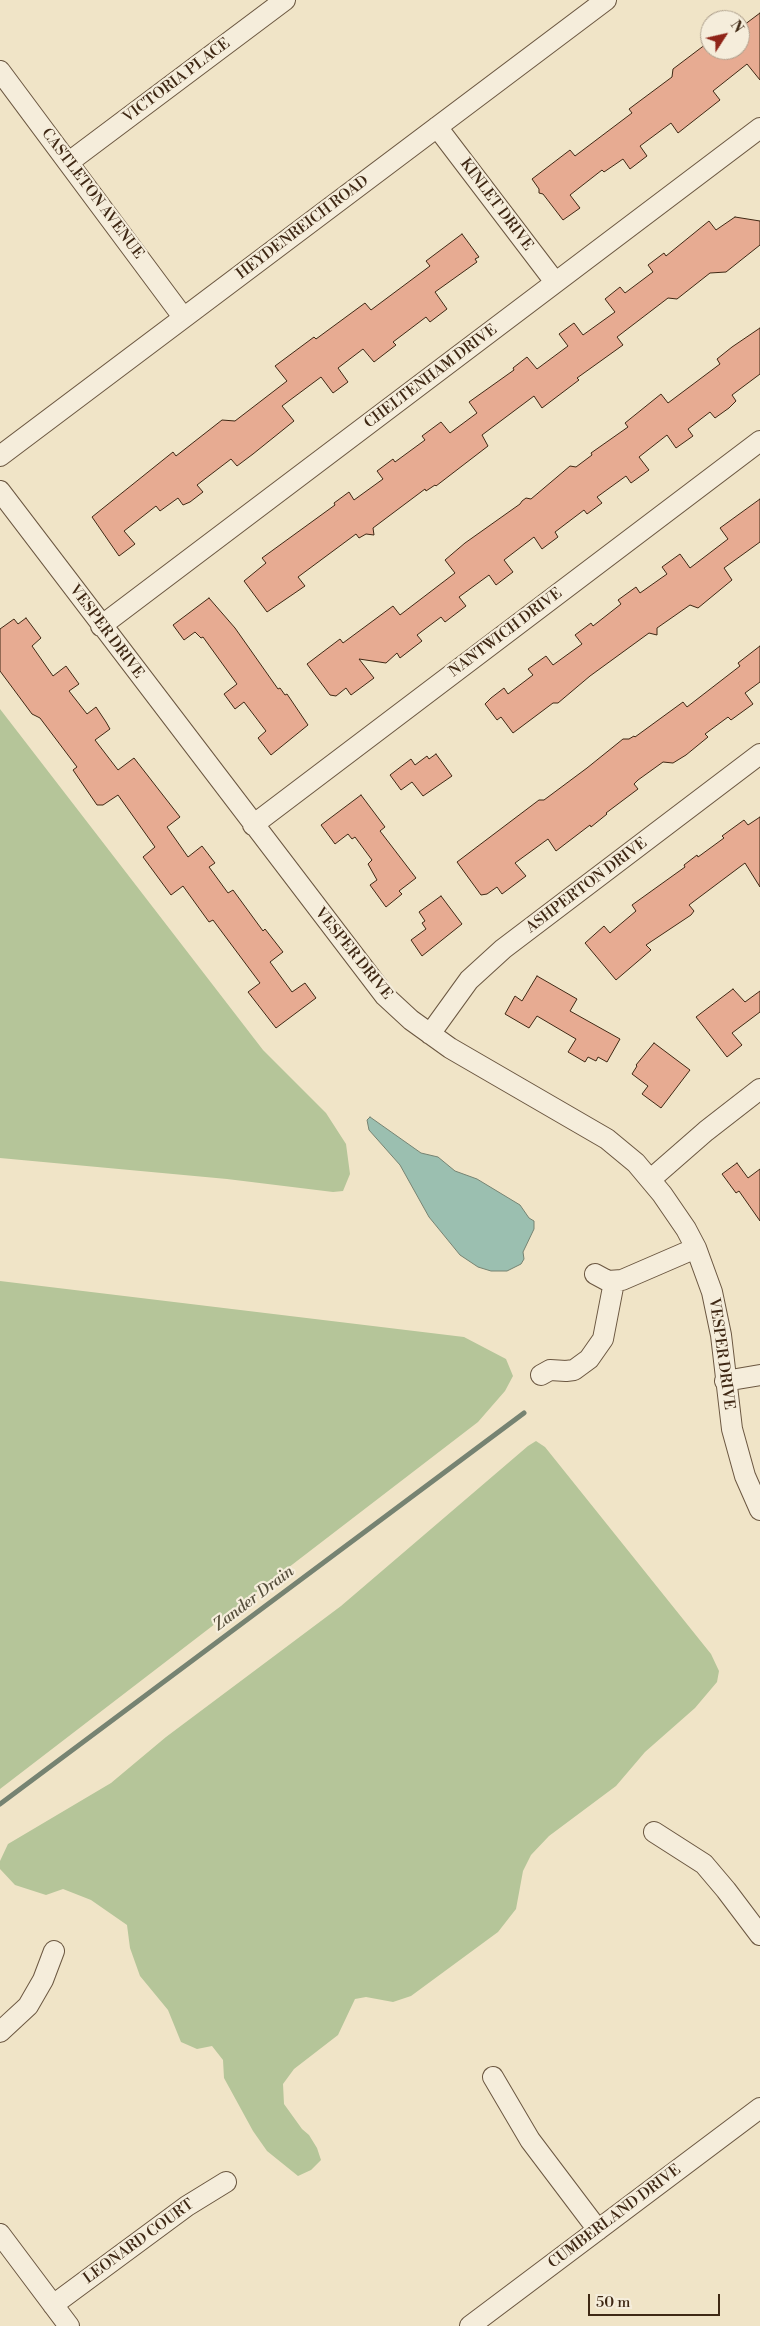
<!DOCTYPE html>
<style>
body{margin:0}
#map{position:relative;width:760px;height:2326px;overflow:hidden;background:#f0e4c7;font-family:"Libre Bodoni",serif}
canvas{display:block}
.north{position:absolute;left:700px;top:10px;width:50px;height:50px;box-sizing:border-box;background:#f5eddb;border:1px solid #ac9e8b;border-radius:50%;rotate:55deg;font-size:14px;font-weight:700;line-height:20px;text-align:center;color:#3f2814}
.north::after{content:'';display:block;margin:auto;width:18px;height:22px;background:#8f2418;clip-path:polygon(50% 0,100% 100%,50% 72%,0 100%)}
.scale{position:absolute;left:588px;top:2294px;width:132px;height:22px;box-sizing:border-box;border:2px solid #3f2814;border-top:0;padding-left:6px;font-size:15px;line-height:18px;white-space:nowrap;color:#3f2814;-webkit-text-stroke:4px #f5eddb;paint-order:stroke}
</style>
<div id="map">
<canvas width="760" height="2326"></canvas>
<div class="north">N</div>
<div class="scale">50 m</div>
</div>
<script>
const c = document.querySelector('canvas').getContext('2d');
c.lineJoin = 'round';
function paint(path, color) { c.fillStyle = color; c.fill(path, 'evenodd'); }
const shape = rows => new Path2D(rows.map(r => 'M' + r).join(''));
function strokePath(path, color, width, dash) { c.strokeStyle = color; c.lineWidth = width; c.lineCap = dash ? 'butt' : 'round'; c.setLineDash(dash || []); c.stroke(path); }
function write(font, color, halo, rows, align = 'center') {
  c.font = font + ' "Libre Bodoni",serif'; c.lineWidth = 4.5; c.setLineDash([]); c.textBaseline = 'middle'; c.strokeStyle = halo; c.fillStyle = color; for (const [text, x, y, turn = 0] of rows) {
    c.save(); c.translate(x, y); c.rotate((+turn || 0) * Math.PI / 180); c.textAlign = isNaN(turn) ? turn : align; if (halo) c.strokeText(text, 0, 0); c.fillText(text, 0, 0); c.restore();
  }
}
paint(shape([
 [0,709,263,1050,326,1113,346,1144,350,1174,343,1191,333,1192,227,1179,0,1158],
 [0,1281,464,1337,506,1359,513,1376,505,1391,478,1422,0,1789],
 [536,1441,545,1447,711,1654,719,1671,717,1682,695,1708,645,1752,616,1786,549,1836,531,1855,523,1871,516,1909,498,1932,411,1996,393,2002,366,1997,355,1999,338,2035,294,2069,283,2084,284,2104,302,2129,309,2135,317,2148,321,2160,311,2170,298,2176,267,2151,253,2131,224,2078,223,2060,212,2046,197,2049,181,2042,168,2010,140,1976,130,1948,127,1925,91,1900,63,1889,46,1895,15,1885,0,1869,0,1861,8,1844,111,1783,166,1737,341,1606,528,1446]
]), '#b5c599');
const water = shape([
 [370,1117,421,1153,438,1157,455,1171,477,1179,520,1205,529,1218,534,1221,534,1229,523,1252,524,1259,521,1264,507,1271,491,1271,478,1267,460,1255,429,1217,400,1165,369,1130,367,1120,370,1117]
]);
paint(water, '#9bbfb0');
strokePath(water, '#768372', 1);
strokePath(shape([
 [0,1804,524,1413]
]), '#768372', 5);
const building = shape([
 [760,13,760,80,747,64,713,91,720,100,678,133,671,123,640,146,647,156,630,169,623,159,604,172,602,170,570,195,580,208,563,220,543,194,539,193,539,189,532,179,570,150,575,156,632,113,629,109,672,77,673,69,710,41,710,50,740,50,740,28,760,13],
 [735,217,760,221,760,245,726,272,710,273,677,299,668,298,617,337,623,345,577,378,579,380,542,408,534,396,482,435,488,446,436,486,435,485,426,491,425,489,373,528,374,535,366,534,359,538,356,534,298,577,305,586,267,612,244,581,266,563,262,558,335,505,334,503,349,492,354,500,383,479,377,471,393,459,395,462,425,440,422,436,441,422,450,433,477,413,469,402,514,370,513,368,527,357,537,369,568,346,559,334,574,323,583,335,615,312,605,299,620,287,625,293,653,272,648,265,664,253,666,256,709,221,716,230,735,217],
 [462,234,479,257,475,259,477,262,435,292,447,309,430,322,426,317,393,342,396,345,374,362,363,349,338,368,348,382,333,393,321,377,282,406,294,421,253,454,237,466,231,459,197,485,203,492,190,502,183,505,178,498,160,511,156,506,124,531,135,544,119,556,92,517,173,452,176,456,222,420,235,421,287,381,275,366,314,337,316,339,365,303,371,310,430,266,426,261,462,234],
 [760,328,760,374,732,395,736,401,729,408,715,418,710,412,688,429,693,436,676,448,667,435,639,457,649,470,631,483,626,476,597,497,602,503,587,514,584,510,555,532,558,537,542,549,534,537,504,560,513,572,496,585,489,575,459,597,466,606,445,622,441,617,417,635,422,641,400,658,397,653,386,663,359,659,374,678,351,695,346,688,336,696,330,695,307,664,340,639,343,643,393,606,400,615,455,573,445,560,465,543,520,504,522,501,526,498,531,499,570,466,576,467,592,455,591,453,628,427,625,423,661,394,668,403,720,364,717,359,732,347,760,328],
 [760,499,760,542,724,568,732,580,698,608,690,605,657,628,657,635,649,633,590,676,558,703,553,703,513,733,501,717,497,720,485,704,491,698,504,688,508,694,533,675,528,669,546,656,553,665,582,644,575,635,591,623,593,626,621,604,618,600,636,587,640,593,667,574,662,567,680,554,690,568,728,539,720,528,760,499],
 [209,598,235,628,278,689,280,688,285,695,287,694,308,725,271,755,258,738,266,731,244,702,235,709,224,694,237,684,203,637,201,638,195,632,184,640,173,625,209,598],
 [26,618,41,638,32,646,53,676,66,666,79,684,69,691,87,714,96,707,106,722,110,729,95,740,118,770,134,758,180,817,167,827,188,857,202,846,215,863,209,867,228,893,233,890,263,931,265,929,283,952,270,962,292,992,305,983,316,998,276,1028,248,992,260,983,213,920,209,922,183,886,171,895,143,857,155,847,118,795,103,805,97,805,73,770,77,767,40,718,32,714,0,671,0,629,14,619,18,624,26,618],
 [760,646,760,682,745,693,753,704,731,720,728,717,705,734,708,737,686,755,673,763,663,762,638,780,634,784,638,789,606,813,607,814,591,827,590,825,556,851,548,839,515,863,526,876,502,894,497,887,487,894,481,895,457,862,539,800,544,800,587,768,623,739,629,739,634,736,635,737,683,702,687,707,740,666,738,663,760,646],
 [436,754,452,776,423,796,412,782,401,790,390,775,411,759,415,765,427,756,429,759,436,754],
 [361,795,385,827,380,831,416,878,399,891,402,894,386,907,370,885,377,880,368,864,372,860,355,837,352,839,348,834,335,844,321,825,361,795],
 [760,817,760,887,745,863,689,905,694,911,691,915,646,945,651,950,616,980,585,943,604,926,610,933,636,911,632,905,685,867,684,865,697,855,698,857,724,838,722,836,744,820,748,825,760,817],
 [441,896,462,924,422,956,411,940,426,929,422,923,425,921,419,912,441,896],
 [537,976,577,999,570,1011,620,1039,607,1062,598,1057,596,1061,588,1057,585,1062,568,1052,576,1039,537,1016,529,1028,505,1014,515,996,522,1001,537,976],
 [733,989,745,1002,760,991,760,1012,732,1033,742,1045,727,1057,696,1017,733,989],
 [654,1043,690,1070,661,1108,642,1094,648,1086,632,1074,637,1066,636,1065,654,1043],
 [737,1163,748,1178,760,1169,760,1221,739,1191,736,1193,722,1174,737,1163]
]);
paint(building, '#e7ab92');
strokePath(building, '#3f2814', 1);
const street = shape([
 [0,71,183,317],
 [437,127,555,282],
 [69,162,285,0],
 [0,456,606,0],
 [0,491,385,996,411,1020,450,1048,607,1139,636,1163,662,1194,686,1229,696,1248,712,1292,721,1335,732,1429,745,1476,760,1510],
 [101,626,760,128],
 [253,825,760,441],
 [430,1034,469,980,503,949,760,754],
 [651,1179,706,1131,760,1089],
 [595,1274,608,1281,622,1280,696,1248],
 [541,1375,550,1370,566,1371,574,1370,589,1359,603,1339,614,1282],
 [725,1381,760,1375],
 [654,1832,704,1864,726,1890,760,1935],
 [0,2032,28,2006,43,1980,54,1951],
 [493,2077,530,2140,598,2230],
 [0,2234,69,2326],
 [53,2305,187,2206,226,2182],
 [470,2326,760,2108]
]);
strokePath(street, '#6b5741', 22);
strokePath(street, '#f5eddb', 20);
write('15px', '#3f2814', '#f5eddb', [
 ["VICTORIA PLACE",177,81,-37],
 ["CASTLETON AVENUE",92,194,53],
 ["KINLET DRIVE",496,205,53],
 ["HEYDENREICH ROAD",303,228,-37],
 ["CHELTENHAM DRIVE",431,377,-37],
 ["VESPER DRIVE",106,632,53],
 ["NANTWICH DRIVE",506,633,-37],
 ["ASHPERTON DRIVE",587,886,-37],
 ["VESPER DRIVE",353,954,51],
 ["VESPER DRIVE",721,1354,82],
 ["CUMBERLAND DRIVE",615,2217,-37],
 ["LEONARD COURT",139,2242,-36]
]);
write('italic 16px', '#564e3b', '#f5eddb', [
 ["Zander Drain",254,1599,-37]
]);
</script>
